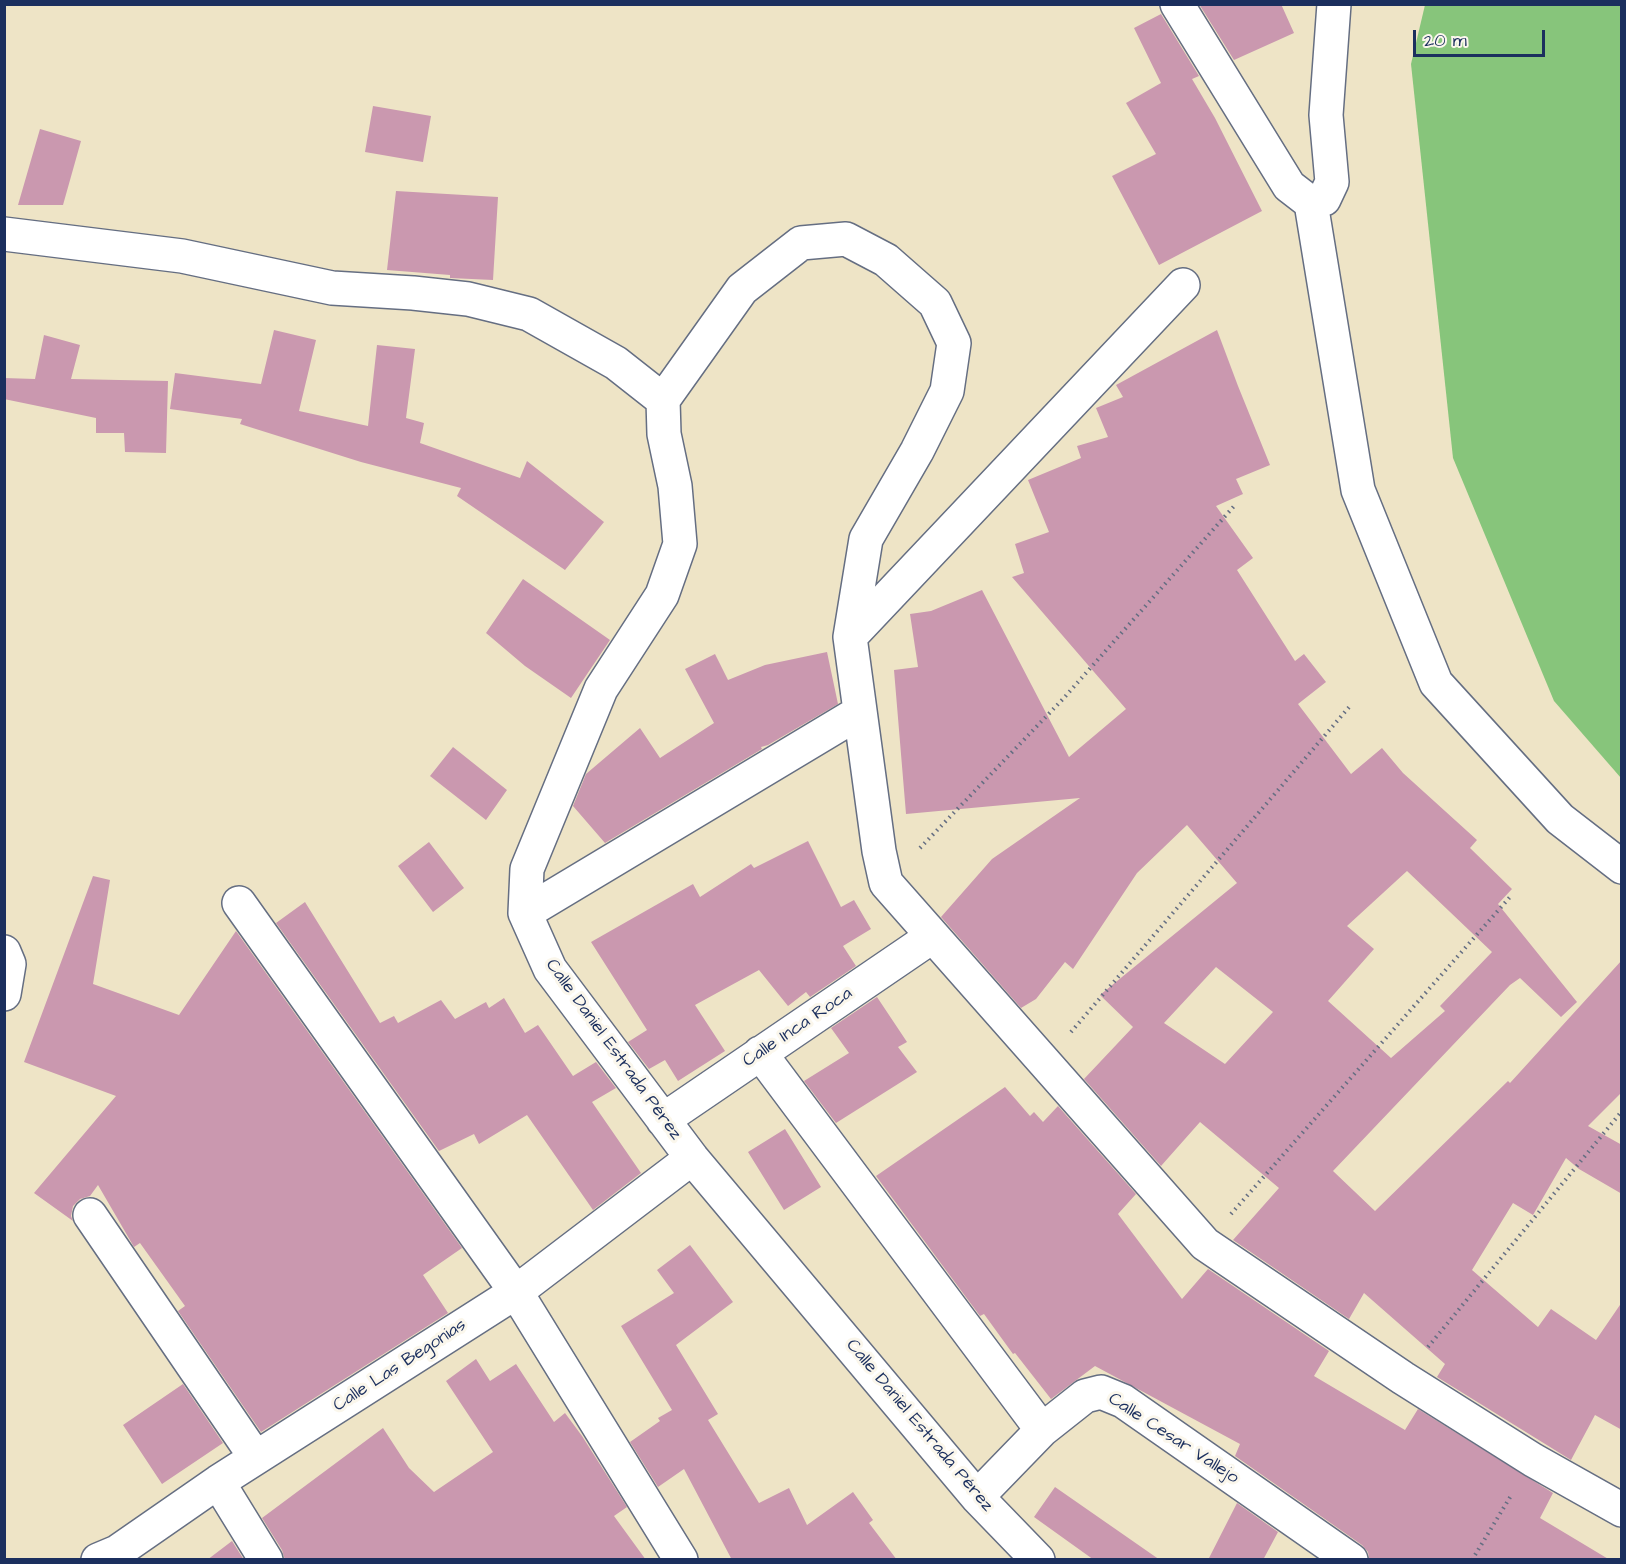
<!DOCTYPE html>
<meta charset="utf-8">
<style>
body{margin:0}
#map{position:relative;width:1626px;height:1564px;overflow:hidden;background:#eee4c6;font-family:"Architects Daughter",sans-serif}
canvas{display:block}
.frame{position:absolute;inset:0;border:6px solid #1b2f5e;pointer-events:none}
.scale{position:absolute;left:1413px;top:30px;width:132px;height:27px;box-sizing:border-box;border:3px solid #1b2f5e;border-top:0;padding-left:8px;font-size:18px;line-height:21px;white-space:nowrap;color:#1b2f5e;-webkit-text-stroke:4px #fbf7ec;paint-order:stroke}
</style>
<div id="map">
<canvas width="1626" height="1564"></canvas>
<div class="frame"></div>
<div class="scale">20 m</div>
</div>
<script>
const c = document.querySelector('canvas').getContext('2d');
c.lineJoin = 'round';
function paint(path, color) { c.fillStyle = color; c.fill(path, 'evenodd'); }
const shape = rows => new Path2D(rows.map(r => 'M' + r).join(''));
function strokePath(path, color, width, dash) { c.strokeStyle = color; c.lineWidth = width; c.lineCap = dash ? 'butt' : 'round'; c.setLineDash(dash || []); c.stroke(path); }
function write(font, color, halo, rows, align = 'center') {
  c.font = font + ' "Architects Daughter",sans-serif'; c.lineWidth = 6; c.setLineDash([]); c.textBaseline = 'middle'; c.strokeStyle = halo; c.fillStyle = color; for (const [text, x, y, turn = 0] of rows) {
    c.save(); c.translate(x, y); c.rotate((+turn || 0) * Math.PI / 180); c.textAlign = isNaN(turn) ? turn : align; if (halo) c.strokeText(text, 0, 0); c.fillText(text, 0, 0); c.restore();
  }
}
paint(shape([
 [1425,5,1621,5,1621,778,1554,701,1453,458,1411,64]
]), '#87c57b');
paint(shape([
 [1199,4,1281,4,1294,33,1234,60],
 [1161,14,1199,76,1192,79,1215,118,1262,211,1159,265,1112,176,1156,154,1126,103,1161,83,1134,28],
 [373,106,431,116,423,162,365,152],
 [40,129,81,141,63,205,18,205],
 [396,191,498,197,493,280,450,278,450,275,387,270],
 [274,330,316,340,299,411,368,426,377,345,415,349,406,418,424,423,420,443,520,478,527,461,604,522,565,570,457,496,461,488,361,462,240,424,242,419,170,409,175,373,261,384],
 [1217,330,1238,386,1270,465,1236,479,1243,494,1216,506,1253,558,1237,570,1295,661,1304,654,1326,682,1298,704,1351,774,1382,748,1403,773,1477,840,1470,848,1512,889,1498,904,1577,1002,1561,1017,1520,978,1510,985,1333,1171,1375,1211,1508,1081,1510,1083,1622,960,1622,1092,1588,1126,1622,1145,1622,1194,1579,1169,1566,1158,1533,1215,1513,1203,1472,1270,1538,1327,1551,1309,1596,1340,1622,1302,1622,1430,1595,1415,1571,1460,1437,1377,1445,1364,1364,1293,1349,1319,1233,1240,1279,1188,1200,1122,1161,1166,1084,1079,1133,1027,1100,995,1237,883,1187,825,1137,873,1073,969,1065,962,1036,999,1021,1008,941,917,992,859,1080,798,906,814,894,670,918,667,910,614,931,611,982,590,1069,757,1126,709,1012,577,1024,573,1015,544,1049,532,1028,480,1081,458,1077,446,1108,437,1096,408,1123,397,1116,385],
 [1407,871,1492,952,1440,1006,1445,1011,1391,1058,1328,1001,1374,949,1347,926],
 [1216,967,1273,1012,1225,1064,1164,1023],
 [44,335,80,345,71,379,168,381,166,453,125,452,124,433,96,433,96,418,4,399,4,378,35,379],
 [523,579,610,640,571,698,525,666,486,633],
 [827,652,838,704,768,745,761,747,762,749,605,843,573,806,586,774,640,728,660,758,714,723,685,669,715,654,728,680,765,665],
 [453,747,507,790,486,820,430,776],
 [808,841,841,907,854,900,871,929,843,946,856,966,810,997,806,992,788,1006,759,970,695,1005,725,1051,678,1081,665,1060,649,1069,628,1042,647,1030,591,942,693,884,700,897,751,864,754,868],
 [429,842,464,888,433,912,398,866],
 [93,876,110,880,93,984,179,1015,236,931,462,1248,423,1275,448,1313,261,1432,178,1311,185,1306,140,1243,134,1247,98,1185,90,1196,80,1199,73,1206,71,1216,73,1221,34,1193,116,1096,24,1062],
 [305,902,380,1023,394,1016,398,1023,441,1000,455,1019,486,1002,489,1008,504,998,525,1033,538,1025,573,1076,596,1062,616,1088,592,1102,641,1173,593,1210,527,1115,479,1144,474,1134,439,1151,276,923],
 [877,997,907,1042,898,1047,917,1072,836,1123,804,1081,849,1053,831,1028],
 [1005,1087,1030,1116,1034,1112,1043,1122,1058,1106,1136,1194,1118,1214,1182,1299,1208,1269,1329,1351,1314,1376,1405,1430,1418,1409,1553,1493,1540,1518,1610,1560,1372,1560,1369,1558,1368,1552,1362,1545,1235,1456,1240,1444,1095,1366,1051,1399,1015,1353,1013,1354,984,1314,980,1316,876,1176],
 [785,1129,821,1187,784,1210,748,1152],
 [690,1245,733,1302,676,1345,718,1414,708,1420,759,1503,789,1488,807,1525,853,1492,873,1520,869,1523,897,1560,732,1560,684,1469,658,1487,630,1442,660,1421,658,1418,672,1410,621,1326,674,1293,657,1270],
 [476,1359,490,1381,516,1364,554,1422,565,1413,582,1436,627,1507,614,1516,646,1560,285,1560,282,1550,262,1518,383,1428,409,1468,434,1492,493,1452,446,1381],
 [183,1384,223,1443,162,1484,123,1425],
 [1055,1487,1160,1560,1094,1560,1034,1517],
 [1237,1503,1278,1532,1263,1560,1208,1560],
 [232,1541,244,1560,207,1560]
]), '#ca98af');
const minor = shape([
 [1177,4,1289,186,1311,203,1324,199,1332,182,1326,115,1334,4],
 [1311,203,1358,490,1436,683,1560,819,1622,867],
 [4,234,182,256,332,288,413,293,468,299,529,314,616,363,663,400],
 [850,637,1183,285],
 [239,903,516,1292,681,1560],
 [525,913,860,712],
 [4,952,9,964,4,994],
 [760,1053,1042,1430],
 [663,1120,933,936],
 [90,1215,256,1458],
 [218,1482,266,1560],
 [977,1497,1042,1430,1085,1396,1101,1392,1123,1401,1351,1560],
 [98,1560,117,1552,218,1482,516,1292,692,1158],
 [1038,1560,977,1497,692,1158,550,969,525,913,527,869,601,689,662,595,680,544,675,486,664,434,663,400,742,289,801,243,846,239,886,260,935,303,954,343,947,391,917,451,866,539,850,637,879,851,886,883,1205,1244,1403,1378,1533,1460,1622,1510]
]);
strokePath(minor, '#656e82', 36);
strokePath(shape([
 [920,848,1063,699,1235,505],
 [1071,1032,1350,706],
 [1231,1214,1510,897],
 [1428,1347,1622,1111],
 [1472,1560,1512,1494]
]), '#656e82', 4, [1.5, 4.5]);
strokePath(minor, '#fff', 33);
write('18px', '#1b2f5e', '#fbf7ec', [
 ["Calle Inca Roca",798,1028,-34],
 ["Calle Daniel Estrada Pérez",613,1050,54],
 ["Calle Las Begonias",400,1366,-33],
 ["Calle Daniel Estrada Pérez",919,1426,50],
 ["Calle Cesar Vallejo",1173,1439,33]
]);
</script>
